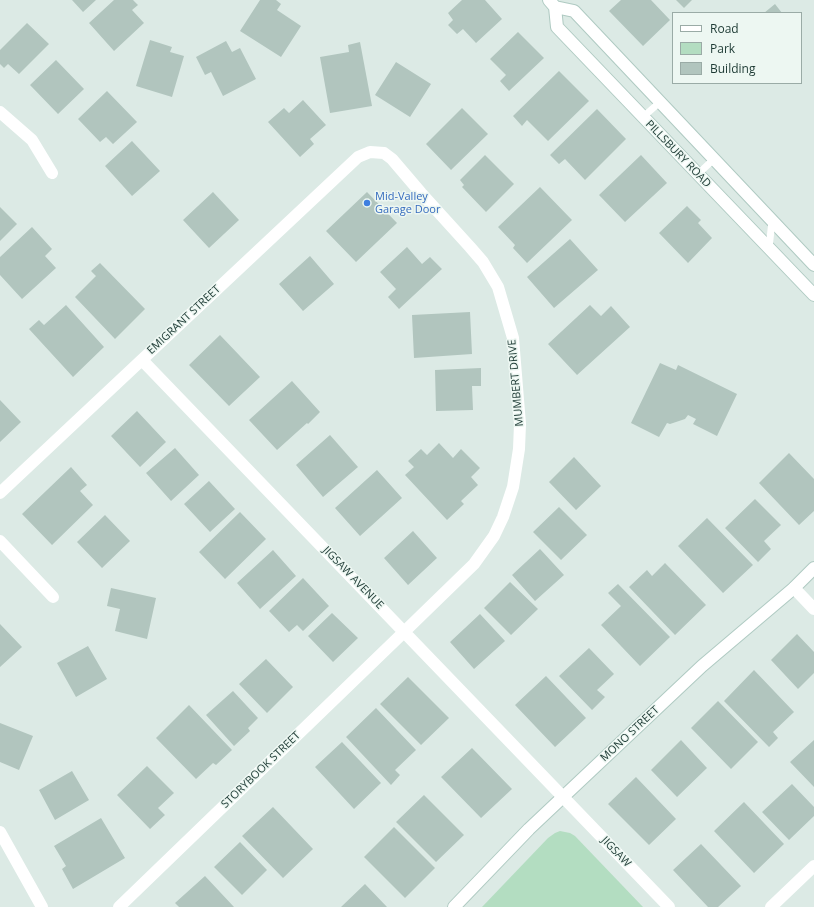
<!DOCTYPE html>
<style>
body{margin:0}
#map{position:relative;width:814px;height:907px;overflow:hidden;background:#dceae5;font-family:"Open Sans",sans-serif}
canvas{display:block}
.legend{position:absolute;left:672px;top:12px;width:130px;height:72px;box-sizing:border-box;background:#edf7f2;border:1px solid #9aaba6;margin:0;padding:5px 7px;list-style:none;font-size:12px;color:#1d3a34}
.legend li{display:flex;align-items:center;gap:8px;height:20px}
.legend b{width:20px;border:1px solid #9aaba6}
</style>
<div id="map">
<canvas width="814" height="907"></canvas>
<ul class="legend">
<li><b style="height:5px;background:#fff"></b>Road</li>
<li><b style="height:11px;background:#b3ddc1"></b>Park</li>
<li><b style="height:11px;background:#b1c5be"></b>Building</li>
</ul>
</div>
<script>
const c = document.querySelector('canvas').getContext('2d');
c.lineJoin = 'round';
function paint(path, color) { c.fillStyle = color; c.fill(path, 'evenodd'); }
const shape = rows => new Path2D(rows.map(r => 'M' + r).join(''));
function strokePath(path, color, width, dash) { c.strokeStyle = color; c.lineWidth = width; c.lineCap = dash ? 'butt' : 'round'; c.setLineDash(dash || []); c.stroke(path); }
function write(font, color, halo, rows, align = 'center') {
  c.font = font + ' "Open Sans",sans-serif'; c.lineWidth = 3; c.setLineDash([]); c.textBaseline = 'middle'; c.strokeStyle = halo; c.fillStyle = color; for (const [text, x, y, turn = 0] of rows) {
    c.save(); c.translate(x, y); c.rotate((+turn || 0) * Math.PI / 180); c.textAlign = isNaN(turn) ? turn : align; if (halo) c.strokeText(text, 0, 0); c.fillText(text, 0, 0); c.restore();
  }
}
paint(shape([
 [560,831,570,833,575,836,643,907,482,907,548,838,555,833]
]), '#b3ddc1');
paint(shape([
 [72,0,96,0,83,12],
 [114,0,133,0,138,5,132,10,144,23,114,51,89,23],
 [260,0,276,0,281,4,277,10,301,26,281,57,240,31],
 [462,0,485,0,502,19,476,43,463,29,457,34,448,25,453,20,448,13],
 [621,0,651,0,670,20,643,46,609,11],
 [676,0,692,0,684,8],
 [775,4,782,13,764,13],
 [27,23,49,44,19,74,8,64,4,68,0,64,0,50],
 [518,32,544,58,509,91,500,81,506,75,490,59],
 [150,40,172,47,170,52,184,56,172,97,136,86],
 [226,41,232,52,240,48,256,79,223,96,211,72,205,75,196,57],
 [360,42,372,106,330,113,320,57,349,52,348,45],
 [56,60,84,89,58,114,30,85],
 [396,62,431,84,410,117,375,95],
 [559,71,589,101,548,141,527,120,522,126,513,116],
 [107,91,137,122,113,144,106,137,100,142,78,119],
 [303,100,326,125,310,139,314,144,300,157,268,122,284,108,289,113],
 [462,108,488,134,451,170,426,144],
 [597,109,626,139,585,180,565,159,559,164,550,155],
 [132,141,160,171,132,196,105,166],
 [485,155,514,184,486,212,462,187,464,185,460,180],
 [641,155,667,183,625,222,599,195],
 [540,187,572,220,527,263,513,248,515,245,498,227],
 [213,192,239,220,209,248,183,220],
 [367,192,397,223,356,262,326,231],
 [687,206,701,220,698,223,712,238,688,263,659,233],
 [0,207,17,224,0,241],
 [32,227,52,249,45,256,56,268,22,299,0,275,0,257],
 [570,239,598,270,554,308,527,277],
 [407,247,422,264,430,257,442,269,399,309,388,297,396,289,380,272],
 [310,256,334,284,303,311,279,284],
 [100,263,145,309,115,339,75,297,96,276,91,271],
 [66,305,104,347,73,377,29,329,39,320,44,325],
 [590,305,601,316,611,306,630,327,577,375,548,344],
 [470,312,472,354,414,358,412,315],
 [220,335,260,377,229,406,189,365],
 [660,363,676,370,678,365,737,394,717,436,693,424,696,419,688,415,685,419,670,424,667,423,659,437,631,423],
 [481,368,481,386,472,386,473,410,436,411,435,370],
 [292,381,320,412,308,424,307,423,277,450,249,420],
 [0,400,21,422,0,442],
 [137,411,166,442,140,467,111,436],
 [330,435,358,467,323,497,296,465],
 [439,443,453,458,461,449,480,468,471,477,478,485,461,501,464,504,447,520,405,475,414,467,408,461,421,449,427,455],
 [175,448,199,475,171,501,146,473],
 [789,453,814,479,814,511,799,525,759,483],
 [574,457,601,486,576,510,549,482],
 [71,467,87,485,80,491,93,505,52,545,22,514],
 [377,470,402,498,360,536,335,508],
 [209,481,235,509,210,532,184,504],
 [755,499,781,525,764,541,771,549,758,562,725,528],
 [559,507,587,535,561,560,533,532],
 [240,512,266,539,225,579,199,552],
 [105,515,130,541,102,568,77,542],
 [707,518,753,565,723,593,678,546],
 [413,531,437,558,408,585,384,558],
 [540,549,564,575,535,601,512,575],
 [273,550,296,576,260,609,237,583],
 [665,563,706,605,675,635,629,587,647,570,652,576],
 [303,578,329,606,303,631,297,625,289,632,269,611],
 [510,582,538,609,511,635,484,608],
 [618,584,670,637,640,666,601,625,621,606,608,593],
 [111,588,156,598,147,639,115,631,120,609,107,606],
 [332,613,358,638,333,662,308,636],
 [480,614,505,641,474,669,450,642],
 [0,624,22,647,0,667],
 [797,634,814,652,814,673,798,689,771,660],
 [88,646,107,679,76,697,57,663],
 [589,648,614,674,597,690,605,697,592,710,559,676],
 [266,659,293,687,267,713,239,684],
 [754,670,794,712,773,732,778,738,769,747,724,701],
 [546,676,586,718,555,747,515,705],
 [408,677,449,718,421,745,380,704],
 [233,691,258,718,248,728,250,731,234,746,206,715],
 [718,701,758,742,731,769,691,728],
 [189,705,232,750,216,765,213,763,196,779,156,738],
 [376,708,416,750,395,770,400,775,391,785,346,737],
 [0,723,33,736,19,770,0,762],
 [681,740,707,768,677,797,651,770],
 [814,740,814,787,790,762],
 [342,742,381,783,354,809,315,767],
 [472,748,512,789,481,818,441,777],
 [147,766,174,793,158,808,165,815,150,829,117,795],
 [72,771,89,800,55,820,39,790],
 [636,777,676,819,649,845,608,804],
 [792,784,814,807,814,816,789,840,762,812],
 [424,795,464,835,436,862,396,822],
 [744,802,784,844,754,873,714,831],
 [273,807,313,849,283,878,242,836],
 [101,818,125,858,73,889,62,869,66,866,54,846],
 [394,827,435,868,405,898,364,857],
 [240,842,267,870,242,895,214,867],
 [701,844,741,886,718,907,708,907,673,870],
 [205,876,234,907,179,907,175,903],
 [365,884,387,907,341,907]
]), '#b1c5be');
const secondary = shape([
 [549,0,555,7,574,11,814,265],
 [555,7,557,27,814,295],
 [454,907,529,829,702,666,794,588,814,568]
]);
strokePath(secondary, '#afcac2', 14);
strokePath(shape([
 [643,117,660,102],
 [698,174,714,159],
 [769,248,772,221]
]), '#fff', 7);
strokePath(shape([
 [0,112,32,140,52,173],
 [142,360,669,907],
 [0,493,358,157,370,152,384,153,392,159,421,193,470,247,483,262,498,287,513,338,520,424,519,449,513,487,503,517,494,536,474,564,404,632,119,907],
 [0,541,53,597],
 [794,588,814,609],
 [0,832,42,907],
 [771,907,814,866]
]), '#fff', 12);
strokePath(secondary, '#fff', 12);
for (const [x, y, r, color] of [
 [367,203,4,"#3f7fe0"]
]) { const dot = new Path2D(); dot.arc(x, y, r, 0, 2 * Math.PI); c.fillStyle = color; c.fill(dot); strokePath(dot, '#edf7f2', 1.5); }
write('11px', '#1d3a34', '#edf7f2', [
 ["PILLSBURY ROAD",678,154,46],
 ["EMIGRANT STREET",184,320,-43],
 ["MUMBERT DRIVE",516,383,-95],
 ["JIGSAW AVENUE",353,578,46],
 ["MONO STREET",630,734,-43],
 ["STORYBOOK STREET",261,770,-44],
 ["JIGSAW",616,852,46]
]);
write('11px', '#366cbe', '#edf7f2', [
 ["Mid-Valley",375,197],
 ["Garage Door",375,210]
], 'left');
</script>
